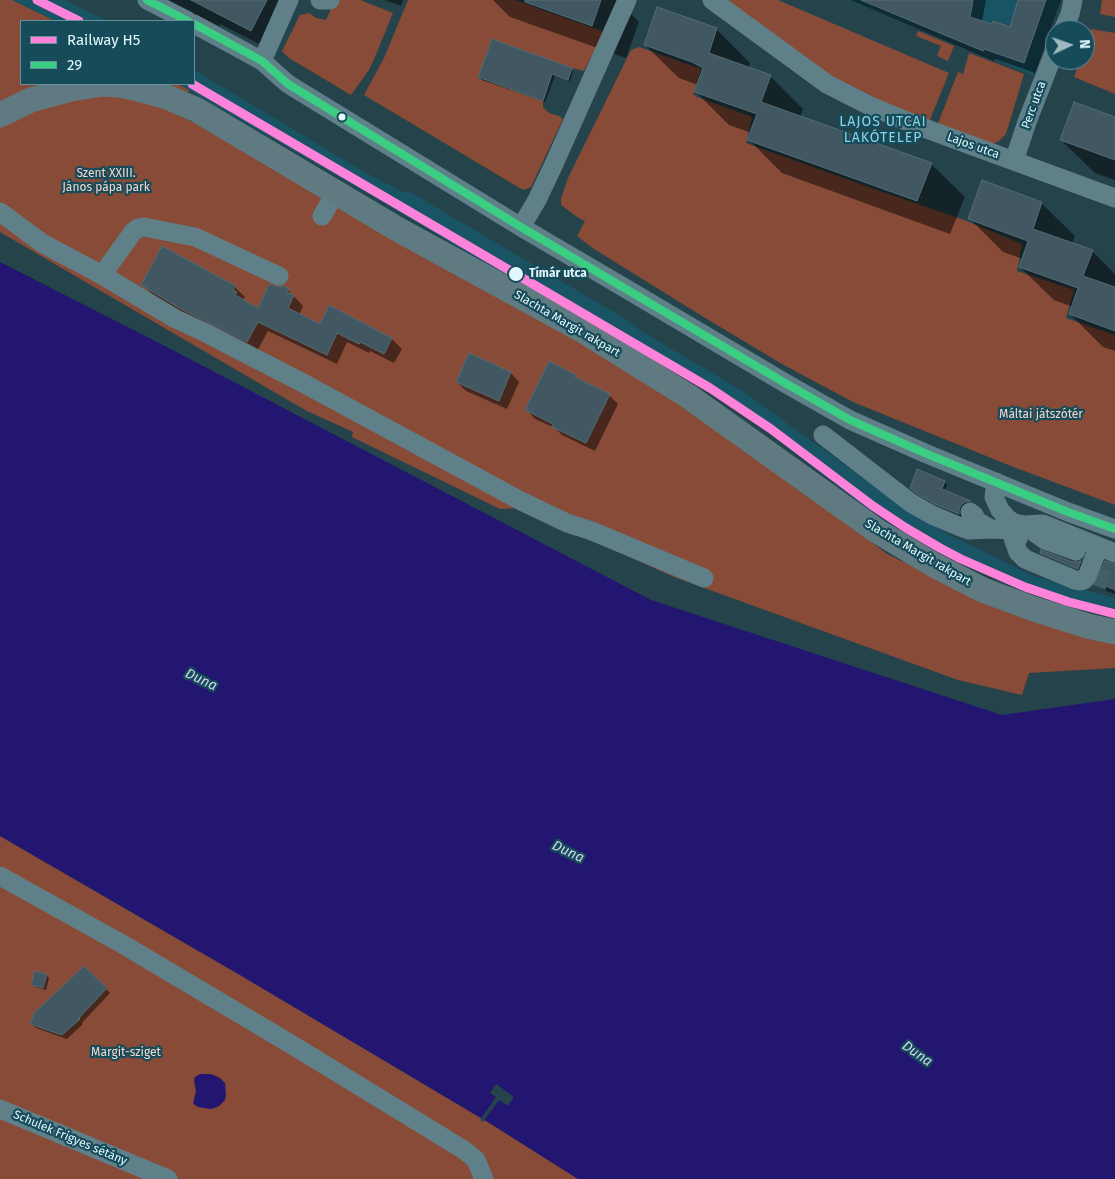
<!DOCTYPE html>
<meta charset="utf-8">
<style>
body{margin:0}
#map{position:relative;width:1115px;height:1179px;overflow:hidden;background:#25434b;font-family:"Fira Sans",sans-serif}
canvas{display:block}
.legend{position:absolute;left:20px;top:20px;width:175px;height:65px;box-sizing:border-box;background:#164c5a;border:1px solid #68909b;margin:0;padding:6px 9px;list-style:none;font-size:15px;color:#e3f7fd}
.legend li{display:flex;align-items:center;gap:10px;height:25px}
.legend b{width:25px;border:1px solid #68909b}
.north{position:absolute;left:1045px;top:20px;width:50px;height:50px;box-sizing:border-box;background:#164c5a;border:1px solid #68909b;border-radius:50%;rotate:87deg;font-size:14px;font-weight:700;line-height:20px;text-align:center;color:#e3f7fd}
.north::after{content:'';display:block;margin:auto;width:18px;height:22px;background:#a0b8bf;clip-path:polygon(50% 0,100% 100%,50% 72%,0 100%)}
</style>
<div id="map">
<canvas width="1115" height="1179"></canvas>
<ul class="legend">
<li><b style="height:6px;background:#fc83d9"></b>Railway H5</li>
<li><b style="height:6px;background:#3ace82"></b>29</li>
</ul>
<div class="north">N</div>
</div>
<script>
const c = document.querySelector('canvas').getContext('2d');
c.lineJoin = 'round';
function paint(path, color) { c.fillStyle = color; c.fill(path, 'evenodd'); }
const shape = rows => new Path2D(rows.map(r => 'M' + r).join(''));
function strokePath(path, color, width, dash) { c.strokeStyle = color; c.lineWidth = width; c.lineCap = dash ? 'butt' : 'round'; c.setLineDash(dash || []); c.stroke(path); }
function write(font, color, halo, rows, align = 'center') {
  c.font = font + ' "Fira Sans",sans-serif'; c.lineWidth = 4.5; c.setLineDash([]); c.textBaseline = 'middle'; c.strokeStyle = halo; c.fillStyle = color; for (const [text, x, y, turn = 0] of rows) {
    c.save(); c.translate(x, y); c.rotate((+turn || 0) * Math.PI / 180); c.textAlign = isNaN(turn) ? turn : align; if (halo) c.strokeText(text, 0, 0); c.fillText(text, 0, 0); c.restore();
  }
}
paint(shape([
 [12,0,65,0,108,21,55,21],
 [848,0,1060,0,1058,9,1033,75],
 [194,70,364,172,403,192,410,192,634,324,638,329,744,392,881,491,948,534,1031,575,1115,598,1115,617,1022,591,936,550,869,510,735,407,585,320,518,283,399,212,178,84,194,84]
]), '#195464');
paint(shape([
 [0,0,12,0,55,21,21,21,21,84,178,84,189,90,180,116,219,135,667,384,887,554,1002,609,1115,644,1115,668,1029,673,1022,695,958,680,674,577,521,508,500,509,352,437,353,432,305,410,0,232],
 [335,0,360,0,393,13,375,57,369,70,351,95,289,58,282,51,300,15,309,13,316,18,326,20],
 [408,0,515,0,604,32,584,71,572,68,492,39,478,78,543,101,543,107,549,113,559,116,563,119,531,187,523,190,364,95,384,58],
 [724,0,778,0,949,73,929,122,827,77],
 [1102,0,1115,0,1115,17,1100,14],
 [1091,29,1115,33,1115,94,1074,77,1080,60,1085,60,1085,47],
 [918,31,954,46,948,61,937,56,941,46,916,36],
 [639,47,701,69,693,94,697,97,752,117,746,143,874,189,964,220,1022,244,1017,271,1074,290,1066,318,1115,335,1115,505,1011,466,853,402,782,364,702,316,594,249,577,236,585,221,577,217,561,205,561,198,568,178,631,50],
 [969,53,1024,74,1006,134,999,141,991,145,937,126,958,72,963,74],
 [0,836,240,975,491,1124,578,1179,0,1179]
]), '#884b37');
paint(shape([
 [0,262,161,344,651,600,1002,715,1115,699,1115,1179,578,1179,491,1124,240,975,0,836],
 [200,1074,211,1074,220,1078,225,1083,226,1094,225,1100,219,1106,215,1108,210,1109,198,1107,195,1105,193,1103,196,1091,194,1080,195,1077]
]), '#231671');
paint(shape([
 [496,1084,514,1097,508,1106,499,1100,483,1122,480,1120,496,1097,490,1093]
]), '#25434b');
paint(shape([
 [167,0,297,0,271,50,220,24,219,26],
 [384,0,403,0,401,6],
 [493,0,617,0,639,22,626,58,510,17],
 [850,0,986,0,982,22,1011,28,1019,0,1061,0,1035,73,995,59,994,61],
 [716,29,750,63,748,68,770,76,803,109,800,117,931,164,965,197,950,234,782,173,749,140,752,133,729,125,695,91,698,85,679,78,645,45],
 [571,69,573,72,570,81,555,76,545,102,482,80,480,77],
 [1115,118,1115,180,1095,173,1061,140],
 [1041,203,1075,236,1072,244,1092,251,1115,274,1115,351,1103,347,1070,314,1073,307,1054,300,1020,267,1023,259,1003,252,970,219],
 [143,285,235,287,245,297,243,300,258,309,288,290,303,306,299,315,320,325,329,307,392,339,402,349,394,363,370,351,369,353,347,342,337,364,268,331,257,351,191,318,153,295],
 [469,355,511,373,519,382,507,409,466,391,457,382],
 [575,376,581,382,609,395,618,404,595,451,562,435,555,428,535,419,527,410],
 [945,482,947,485,944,491,971,503,964,507,961,513,961,516,941,507,921,496],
 [1041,553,1072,563,1078,563,1081,562,1083,564,1080,570,1044,555],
 [1115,565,1115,594,1106,591,1098,582],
 [84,967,110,993,82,1023,83,1024,67,1039,36,1028,31,1024],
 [36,972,47,975,49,978,46,990,35,987,33,985]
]), '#0007');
const building = shape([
 [191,0,267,0,251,31,191,0],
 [525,0,601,0,592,26,525,2,525,0],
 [861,0,973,0,970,17,992,24,993,21,1010,27,1018,0,1046,0,1024,63,984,49,983,51,861,0],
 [657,7,717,28,709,53,771,75,761,102,932,163,917,201,747,140,757,114,694,92,703,68,692,62,644,45,657,7],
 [492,39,572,68,568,80,552,74,543,101,478,77,492,39],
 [1074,102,1115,117,1115,160,1060,140,1074,102],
 [982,180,1042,202,1033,229,1093,250,1083,276,1115,287,1115,331,1069,314,1078,288,1019,267,1028,241,968,219,982,180],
 [162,246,236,286,233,290,237,292,235,295,258,308,269,284,280,287,284,286,289,289,287,292,294,295,288,308,320,324,329,305,392,338,384,354,360,342,359,344,337,333,327,355,258,322,247,342,179,308,141,285,162,246],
 [469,353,511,372,499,401,456,382,469,353],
 [549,361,576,375,575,377,610,394,586,443,552,427,553,424,525,410,549,361],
 [917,469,945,481,942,489,971,501,965,502,961,505,959,510,959,514,937,505,917,494,910,488,917,469],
 [1041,550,1072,562,1078,562,1081,561,1078,569,1040,553,1041,550],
 [1105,561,1115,564,1115,590,1096,582,1105,561],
 [84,966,107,988,79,1018,80,1019,62,1035,30,1024,34,1013,84,966],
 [35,971,47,974,43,988,31,985,35,971]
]);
paint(building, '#415862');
strokePath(building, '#546b75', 1);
strokePath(shape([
 [1091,574,1115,583]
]), '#425e66', 19, [19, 9]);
strokePath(shape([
 [147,0,188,21],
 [320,0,330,0],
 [712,0,827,84,868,105,916,125,1115,198],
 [194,24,262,61,288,84,521,227,635,294,785,383,850,420,927,454,1068,512,1115,529],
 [1063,30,1070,14,1073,0],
 [262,61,289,0],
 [1014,161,1027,122,1055,50],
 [0,212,42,243,102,275,174,318,206,333,303,383,521,501,567,523,592,531,704,578],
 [322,216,336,192],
 [521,227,537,200,554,164,627,0],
 [102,275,133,232,138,228,144,227,195,237,279,276],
 [823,435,911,503,932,515,958,526,969,530,991,529],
 [996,482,994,497,1000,510,1008,519,1018,539],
 [970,512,974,515,977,521,991,529,1013,530,1013,538,1018,552,1025,559,1075,580,1080,581,1084,580,1087,576,1097,551,1100,548],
 [1008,519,1014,523,1024,525,1043,524,1115,553],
 [1024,525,1045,540,1076,551],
 [0,876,124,945,294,1046,464,1150,476,1160,484,1179],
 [0,1109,168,1179]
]), '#608089', 19);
strokePath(shape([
 [0,115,31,100,71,89,103,84,119,85,134,88,167,97,197,110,399,230,580,329,688,396,877,531,934,565,983,590,1034,609,1088,626,1115,632]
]), '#607a82', 25);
strokePath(shape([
 [147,0,188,21],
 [194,24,262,61,288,84,521,227,785,383,850,420,927,454,1068,512,1115,529]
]), '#3ace82', 8);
strokePath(shape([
 [37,0,79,21],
 [192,84,710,388,771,429,873,506,906,528,940,548,961,559,1025,587,1069,602,1115,614]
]), '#fc83d9', 9);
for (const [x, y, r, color] of [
 [342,117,4.5,"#e3f7fd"],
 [516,274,8,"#e3f7fd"]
]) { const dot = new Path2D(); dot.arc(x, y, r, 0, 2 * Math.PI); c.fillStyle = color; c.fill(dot); strokePath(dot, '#164c5a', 2); }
write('12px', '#e3f7fd', '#164c5a', [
 ["Perc utca",1034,105,-70],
 ["Lajos utca",973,146,20],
 ["Slachta Margit rakpart",567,324,30],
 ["Slachta Margit rakpart",918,553,30],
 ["Schulek Frigyes sétány",70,1138,23]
]);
write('12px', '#f4d6cc', '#164c5a', [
 ["Szent XXIII.",106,174],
 ["János pápa park",106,188],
 ["Máltai játszótér",1041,415],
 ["Margit-sziget",126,1053]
]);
write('bold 12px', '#e3f7fd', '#164c5a', [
 ["Tímár utca",529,274]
], 'left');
c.letterSpacing = '1px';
write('14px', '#8dd2e6', '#164c5a', [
 ["LAJOS UTCAI",883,122],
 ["LAKÓTELEP",883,138]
]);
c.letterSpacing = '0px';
write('italic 14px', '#d0d4ee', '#164c5a', [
 ["Duna",201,680,25],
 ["Duna",568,852,25],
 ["Duna",917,1054,35]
]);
</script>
